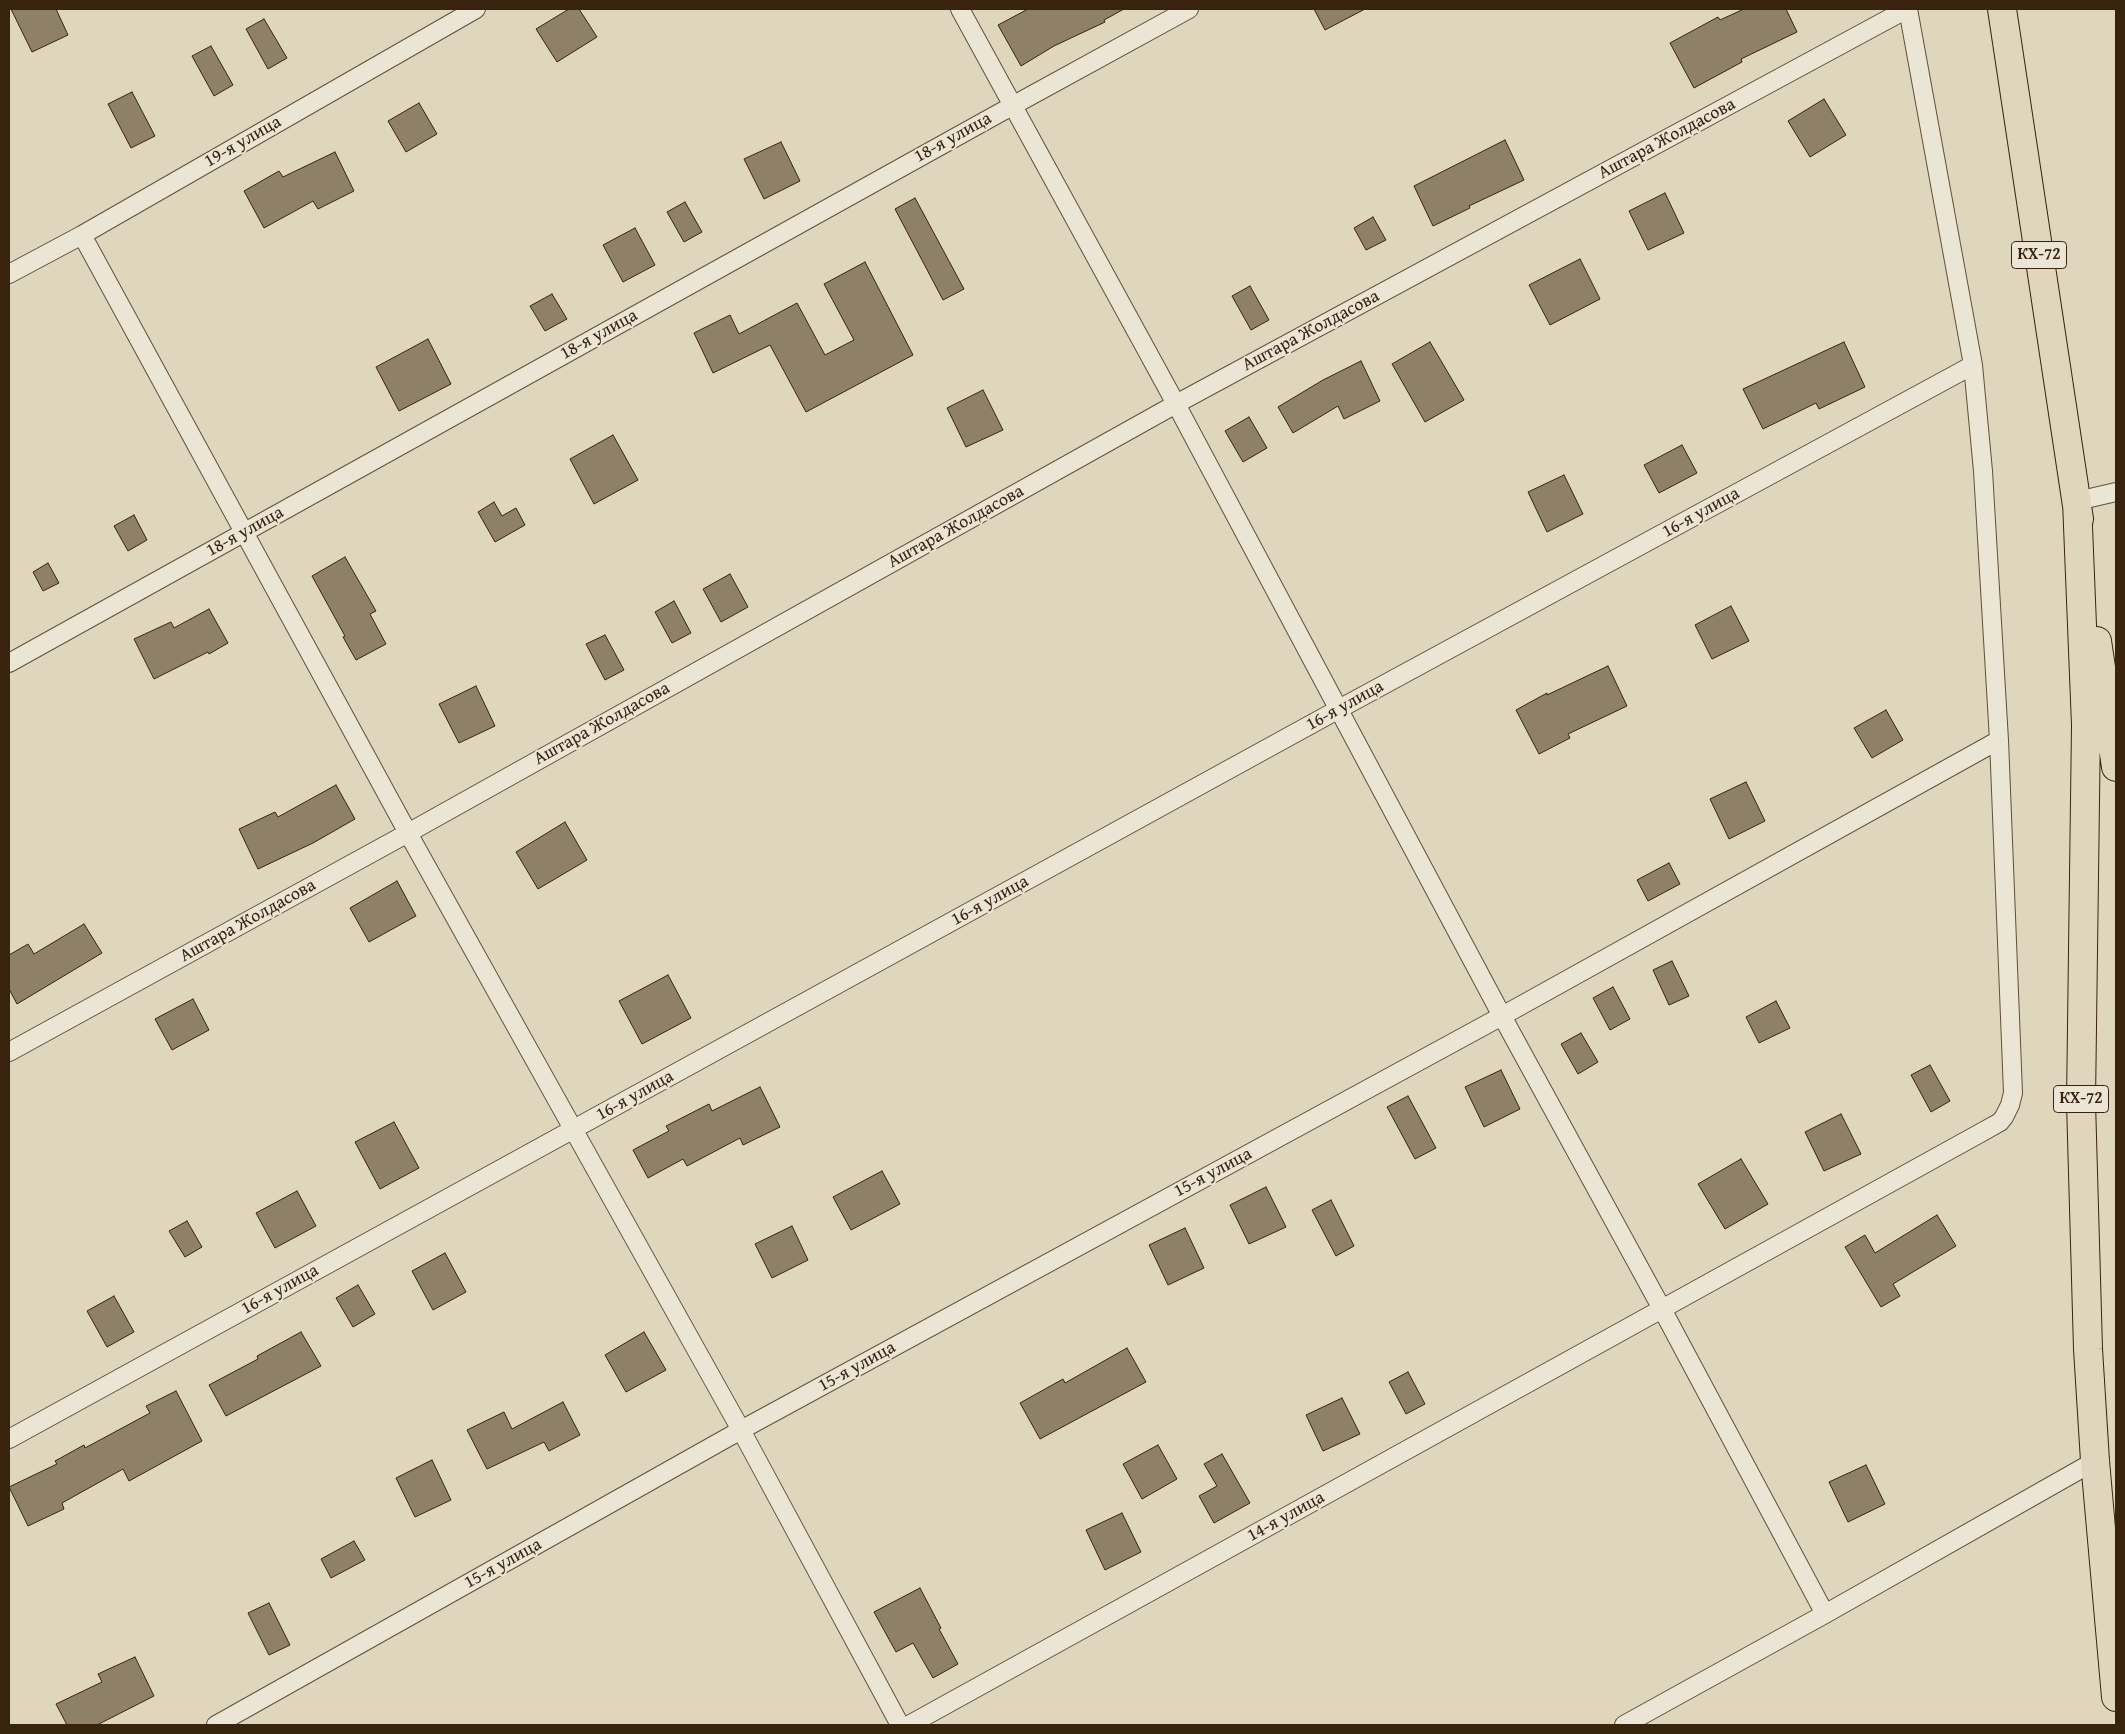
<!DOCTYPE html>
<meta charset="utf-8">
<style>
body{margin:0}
#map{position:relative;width:2125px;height:1734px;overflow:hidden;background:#dfd7bd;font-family:"Gentium Book Plus",serif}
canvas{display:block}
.frame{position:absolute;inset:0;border:10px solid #38230f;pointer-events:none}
</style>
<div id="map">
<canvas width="2125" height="1734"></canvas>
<div class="frame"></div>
</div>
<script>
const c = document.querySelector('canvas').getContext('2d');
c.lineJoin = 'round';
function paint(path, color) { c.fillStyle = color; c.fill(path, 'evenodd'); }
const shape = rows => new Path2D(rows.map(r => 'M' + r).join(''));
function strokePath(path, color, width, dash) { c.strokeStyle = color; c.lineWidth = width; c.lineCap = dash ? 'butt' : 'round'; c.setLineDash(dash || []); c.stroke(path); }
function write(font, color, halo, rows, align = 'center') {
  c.font = font + ' "Gentium Book Plus",serif'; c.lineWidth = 4; c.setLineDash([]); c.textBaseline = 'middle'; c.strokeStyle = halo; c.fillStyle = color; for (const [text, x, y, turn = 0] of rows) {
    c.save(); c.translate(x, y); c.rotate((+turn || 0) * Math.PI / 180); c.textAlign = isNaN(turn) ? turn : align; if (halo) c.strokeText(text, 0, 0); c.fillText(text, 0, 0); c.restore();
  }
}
const building = shape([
 [11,9,56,9,68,35,32,52,11,9],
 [569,9,579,9,597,37,557,62,536,29,569,9],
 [1028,9,1124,9,1104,20,1105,22,1054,46,1021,66,998,25,1028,9],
 [1314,9,1365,9,1325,30,1314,9],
 [1744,9,1786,9,1797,32,1741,59,1742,62,1694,88,1670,43,1718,17,1720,20,1744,9],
 [264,19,287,58,268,69,246,29,264,19],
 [211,46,233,85,214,96,192,56,211,46],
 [132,92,155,136,131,148,108,104,132,92],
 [1824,99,1846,135,1810,157,1788,121,1824,99],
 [419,103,437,134,406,152,388,121,419,103],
 [1505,140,1524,180,1469,206,1470,208,1433,226,1414,186,1505,140],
 [781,142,800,181,764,199,744,159,781,142],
 [335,152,354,191,318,209,313,201,264,228,244,191,279,171,283,177,335,152],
 [1665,193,1684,233,1648,250,1629,211,1665,193],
 [915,198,964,289,943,300,895,209,915,198],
 [685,202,702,232,684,242,667,212,685,202],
 [1373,217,1386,240,1366,250,1354,228,1373,217],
 [635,228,655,265,623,282,603,245,635,228],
 [1580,259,1600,299,1550,325,1529,285,1580,259],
 [865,262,913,355,806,412,770,345,713,373,694,333,730,315,739,334,797,303,825,355,854,340,824,284,865,262],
 [1250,286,1269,320,1251,330,1232,296,1250,286],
 [552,294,567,319,545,331,530,306,552,294],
 [428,339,451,384,399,411,376,367,428,339],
 [1430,342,1464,400,1425,422,1392,364,1430,342],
 [1844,342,1865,387,1819,409,1816,403,1763,429,1743,389,1844,342],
 [1361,361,1380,401,1344,419,1338,406,1293,433,1278,407,1323,380,1361,361],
 [983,390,1003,430,966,447,947,408,983,390],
 [1249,417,1267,448,1243,462,1225,431,1249,417],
 [613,435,638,480,594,504,570,459,613,435],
 [1682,445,1697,473,1659,493,1644,465,1682,445],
 [1564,475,1583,514,1547,532,1528,492,1564,475],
 [494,502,502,516,516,508,525,525,495,542,478,512,494,502],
 [134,515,147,540,128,551,114,526,134,515],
 [345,557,376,611,370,614,386,644,356,660,343,637,345,636,312,576,345,557],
 [48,563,59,583,43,591,33,572,48,563],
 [730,574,748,607,721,622,703,589,730,574],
 [674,601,691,633,672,643,655,612,674,601],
 [1731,606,1749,641,1712,659,1695,625,1731,606],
 [209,609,228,643,209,654,208,652,154,679,134,639,171,622,174,628,209,609],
 [605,635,624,670,605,680,586,644,605,635],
 [1608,666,1627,706,1568,734,1570,738,1539,754,1516,710,1547,693,1547,695,1608,666],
 [476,686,495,726,459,743,439,704,476,686],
 [1886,710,1903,740,1872,758,1854,728,1886,710],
 [1746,782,1765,821,1729,839,1710,799,1746,782],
 [336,785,355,819,313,843,258,869,239,829,275,812,278,817,336,785],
 [565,822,587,860,538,889,516,852,565,822],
 [1669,863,1680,884,1648,901,1637,880,1669,863],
 [397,881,416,916,369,942,350,908,397,881],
 [84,924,102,953,17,1004,9,989,9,955,28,944,34,954,84,924],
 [1672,961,1689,996,1669,1005,1653,970,1672,961],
 [668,975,691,1018,642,1044,619,1001,668,975],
 [1613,987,1630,1019,1610,1030,1593,998,1613,987],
 [193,999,209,1030,172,1050,155,1019,193,999],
 [1776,1001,1790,1028,1759,1043,1746,1017,1776,1001],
 [1581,1033,1598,1062,1578,1074,1561,1044,1581,1033],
 [1930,1065,1950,1101,1931,1112,1911,1075,1930,1065],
 [1501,1070,1520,1109,1484,1127,1465,1087,1501,1070],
 [760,1087,780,1127,743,1145,740,1138,687,1166,683,1159,648,1178,633,1150,669,1131,666,1126,709,1104,712,1111,760,1087],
 [1408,1096,1436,1148,1415,1159,1387,1107,1408,1096],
 [1841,1114,1861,1154,1824,1171,1805,1132,1841,1114],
 [394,1122,419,1168,380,1189,355,1142,394,1122],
 [1741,1159,1768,1204,1725,1229,1698,1184,1741,1159],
 [882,1171,900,1204,851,1230,833,1197,882,1171],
 [1266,1187,1286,1227,1249,1244,1230,1205,1266,1187],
 [297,1191,316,1226,275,1248,256,1213,297,1191],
 [1331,1200,1354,1246,1336,1256,1312,1210,1331,1200],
 [1937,1215,1956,1246,1893,1284,1900,1296,1881,1307,1845,1247,1865,1235,1875,1253,1937,1215],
 [187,1221,202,1247,185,1257,169,1231,187,1221],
 [792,1226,808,1260,772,1278,755,1244,792,1226],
 [1185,1228,1204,1268,1168,1285,1149,1245,1185,1228],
 [445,1253,466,1292,433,1310,412,1271,445,1253],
 [358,1285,375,1314,353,1327,336,1298,358,1285],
 [114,1296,134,1332,107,1347,87,1311,114,1296],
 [301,1332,321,1366,226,1416,209,1385,258,1359,257,1356,301,1332],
 [644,1332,666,1370,626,1392,605,1355,644,1332],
 [1127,1348,1146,1382,1040,1439,1020,1403,1063,1379,1065,1383,1127,1348],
 [1408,1372,1425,1404,1406,1414,1389,1382,1408,1372],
 [176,1391,202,1441,129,1481,123,1469,62,1503,64,1509,28,1526,9,1487,57,1464,55,1461,84,1445,85,1448,150,1413,146,1406,176,1391],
 [1342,1398,1360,1434,1323,1451,1306,1415,1342,1398],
 [563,1402,580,1435,549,1451,544,1442,487,1469,467,1430,504,1412,512,1429,563,1402],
 [1158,1445,1177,1479,1142,1499,1123,1464,1158,1445],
 [1222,1454,1250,1503,1214,1523,1199,1496,1217,1486,1204,1464,1222,1454],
 [432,1460,451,1500,415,1517,396,1478,432,1460],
 [1866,1465,1885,1504,1848,1522,1829,1482,1866,1465],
 [1122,1513,1141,1552,1105,1570,1086,1530,1122,1513],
 [354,1541,365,1560,331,1578,321,1559,354,1541],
 [920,1588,941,1628,939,1629,958,1664,933,1678,913,1643,896,1652,874,1612,920,1588],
 [269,1603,290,1645,269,1655,248,1613,269,1603],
 [135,1657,154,1696,97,1725,67,1725,56,1704,102,1682,98,1674,135,1657]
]);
paint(building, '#8f8169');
strokePath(building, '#38230f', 1);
const minor = shape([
 [960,9,1176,404,1502,1016,1662,1309,1825,1614],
 [82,235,408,833,741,1430,900,1725],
 [9,274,82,235,476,9],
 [2077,501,2116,492],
 [9,663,1012,106,1189,9],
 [9,1052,408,833,1176,404,1907,9],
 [9,1439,1339,709,1973,365],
 [216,1725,741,1430,1502,1016,1999,740],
 [909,1725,1984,1131,2000,1122,2004,1117,2010,1105,2013,1093,1999,740,1983,471,1973,365,1908,9],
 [1624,1725,1825,1614,2095,1461]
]);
const primary = shape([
 [2002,9,2079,519],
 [2077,501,2086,725,2081,1102,2088,1349,2095,1461,2116,1697],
 [2097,641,2116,767]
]);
strokePath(minor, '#62503a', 20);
strokePath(primary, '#38230f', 30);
strokePath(minor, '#eae5d4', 18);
strokePath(primary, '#dfd7bd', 28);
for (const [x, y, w] of [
 [2039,255,55],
 [2081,1099,55]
]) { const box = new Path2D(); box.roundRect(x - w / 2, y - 13.5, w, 27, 4); c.fillStyle = '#eae5d4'; c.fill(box); strokePath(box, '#38230f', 1); }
write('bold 16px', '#38230f', null, [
 ["КХ-72",2039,255],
 ["КХ-72",2081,1099]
]);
write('18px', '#38230f', '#eae5d4', [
 ["18-я улица",953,138,-29],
 ["Аштара Жолдасова",1667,139,-28],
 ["19-я улица",243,142,-30],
 ["Аштара Жолдасова",1311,331,-28],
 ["18-я улица",599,335,-29],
 ["16-я улица",1701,513,-29],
 ["Аштара Жолдасова",956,527,-29],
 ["18-я улица",245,532,-29],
 ["16-я улица",1345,706,-29],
 ["Аштара Жолдасова",602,724,-29],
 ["16-я улица",990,901,-29],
 ["Аштара Жолдасова",248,921,-29],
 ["16-я улица",635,1096,-29],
 ["15-я улица",1213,1173,-28],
 ["16-я улица",280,1290,-29],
 ["15-я улица",857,1367,-29],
 ["14-я улица",1286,1517,-29],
 ["15-я улица",503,1564,-29]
]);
</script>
